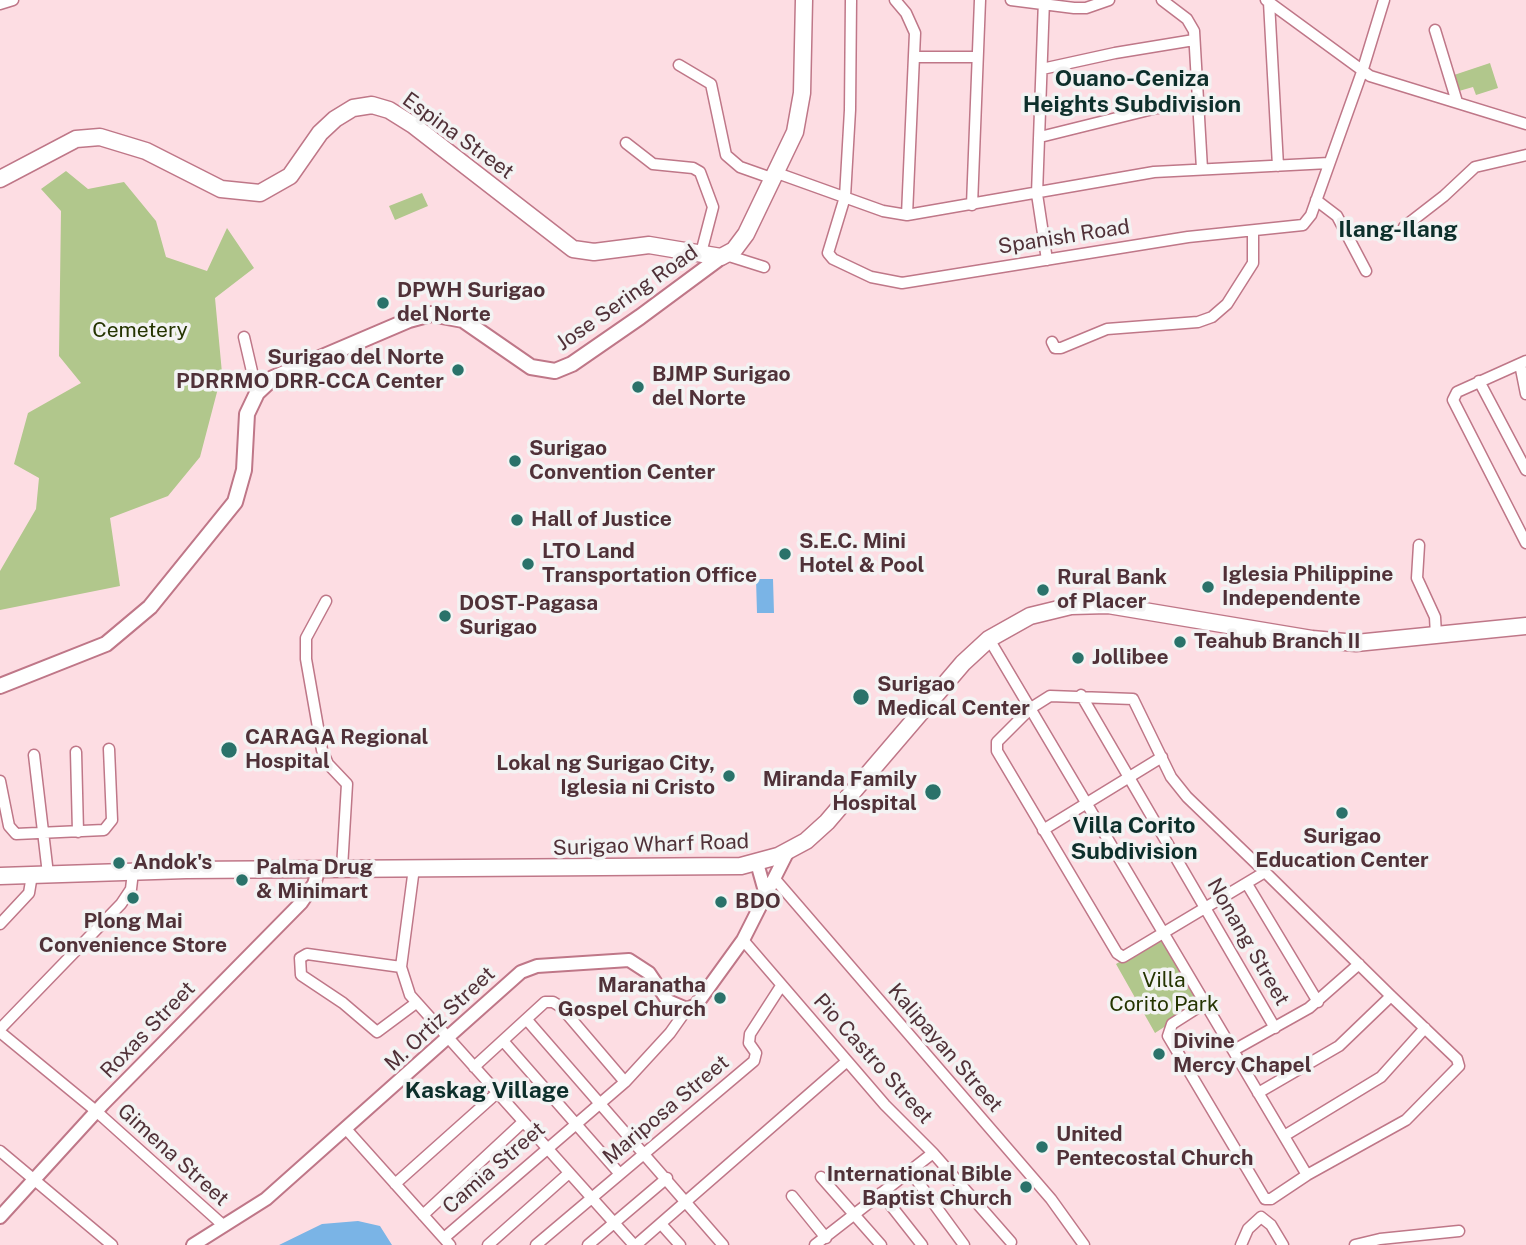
<!DOCTYPE html>
<style>
body{margin:0}
canvas{display:block;background:#fddde3}
</style>
<canvas width="1526" height="1245"></canvas>
<script>
const c = document.querySelector('canvas').getContext('2d');
c.lineJoin = 'round';
function paint(path, color) { c.fillStyle = color; c.fill(path, 'evenodd'); }
const shape = rows => new Path2D(rows.map(r => 'M' + r).join(''));
function strokePath(path, color, width, dash) { c.strokeStyle = color; c.lineWidth = width; c.lineCap = dash ? 'butt' : 'round'; c.setLineDash(dash || []); c.stroke(path); }
function write(font, color, halo, rows, align = 'center') {
  c.font = font + ' "Public Sans",sans-serif'; c.lineWidth = 7; c.setLineDash([]); c.textBaseline = 'middle'; c.strokeStyle = halo; c.fillStyle = color; for (const [text, x, y, turn = 0] of rows) {
    c.save(); c.translate(x, y); c.rotate((+turn || 0) * Math.PI / 180); c.textAlign = isNaN(turn) ? turn : align; if (halo) c.strokeText(text, 0, 0); c.fillText(text, 0, 0); c.restore();
  }
}
paint(shape([
 [1490,63,1498,88,1476,95,1473,87,1459,91,1454,75],
 [66,171,88,189,124,182,156,221,166,257,207,271,227,228,254,268,215,298,222,373,200,457,168,496,110,518,120,586,0,610,0,571,36,509,39,478,14,464,28,413,81,383,59,356,61,211,41,189],
 [422,193,428,206,395,220,389,206],
 [1163,937,1201,1003,1155,1033,1116,964]
]), '#b1c78c');
paint(shape([
 [756,579,773,579,774,613,757,613],
 [358,1221,380,1226,392,1245,279,1245,322,1224]
]), '#7ab4e6');
const minor = shape([
 [851,0,850,110,845,197,828,253,833,259,871,277,902,283,1188,237,1303,225,1311,215,1362,72,1384,0],
 [895,0,906,13,915,33,907,215],
 [1011,0,1074,8,1086,8,1109,0],
 [1044,0,1037,194,1047,260],
 [1162,0,1187,19,1194,31,1202,169],
 [1266,0,1370,76,1526,124],
 [1269,2,1278,166],
 [0,4,13,0],
 [1435,30,1457,102],
 [914,57,977,57],
 [679,65,711,84,726,155,740,167,774,179],
 [1042,69,1115,53,1194,40],
 [1040,137,1157,108,1199,107],
 [626,143,653,164,693,168,700,172,713,207,701,253],
 [777,173,883,211,907,215,1154,172,1329,163],
 [1316,200,1337,216,1366,271],
 [972,205,980,0],
 [1404,227,1444,196,1475,167,1526,155],
 [726,255,764,267],
 [244,337,257,393],
 [1052,342,1055,348,1061,348,1107,329,1198,322,1212,317,1227,304,1253,263,1253,231],
 [1526,361,1457,392,1453,400,1526,543],
 [1520,364,1526,394],
 [1479,381,1526,470],
 [1419,545,1417,578,1435,617,1436,635],
 [326,601,306,638,306,659,322,750,328,764,347,784,342,868],
 [989,639,1307,1175],
 [1081,695,1275,1028],
 [76,752,78,832],
 [34,755,48,874],
 [0,781,9,826,16,834,104,830,112,820,109,749],
 [1043,830,1162,757],
 [414,868,401,967,410,995,634,1245],
 [774,878,1051,1199,1084,1245],
 [1247,884,1318,1002],
 [0,924,29,893,32,875],
 [743,940,885,1105,933,1153,815,1245],
 [401,967,307,954,300,958,301,975,343,1003,377,1032,416,1003],
 [1205,1003,1172,1024,1168,1036,1265,1199,1271,1199,1307,1175,1406,1120,1459,1066,1457,1059,1391,996,1265,872,1187,797,1171,777,1133,699,1050,696,1031,708,997,742,997,751,1117,953,1123,957,1265,872],
 [527,1020,723,1245],
 [0,1029,121,904,131,889,133,872],
 [0,1032,96,1111,224,1226],
 [504,1042,619,1173],
 [1234,1050,1309,1008,1359,964],
 [474,1067,545,1002,553,1002,561,1007,625,1082],
 [1258,1093,1339,1046,1391,996],
 [347,1130,450,1245],
 [1284,1136,1381,1077,1425,1028],
 [0,1151,112,1245],
 [933,1153,1011,1242],
 [910,1171,964,1245],
 [821,1177,881,1245],
 [395,1184,497,1093],
 [881,1193,922,1245],
 [792,1196,826,1238],
 [423,1215,523,1122],
 [662,1225,680,1245],
 [444,1238,625,1082,670,1033,687,1009],
 [488,1245,569,1173],
 [536,1245,754,1061,756,1053,749,1043,750,1034,781,986],
 [588,1245,667,1178],
 [636,1245,846,1062],
 [1241,1245,1248,1229,1261,1217,1271,1225,1283,1245],
 [1355,1245,1380,1239,1459,1231]
]);
const tertiary = shape([
 [757,863,766,895],
 [0,1217,103,1104,301,903,314,884,319,869],
 [193,1245,266,1199,521,972,537,966,629,960,649,973,668,1001,687,1009,696,1005,743,940,787,853]
]);
const secondary = shape([
 [0,686,106,644,150,607,235,502,244,470,247,414,257,393,273,378,409,320,431,314,463,320,531,367,555,371,572,364,640,317,721,257]
]);
const primary = shape([
 [0,179,76,139,100,137,146,151,221,189,260,193,290,176,320,133,335,119,353,108,372,105,389,110,413,125,573,249,594,252,649,245,721,257,734,250,746,234,795,132,802,93,804,0],
 [0,876,186,870,741,866,778,856,806,841,827,822,963,663,989,639,1030,616,1071,606,1108,605,1312,639,1356,643,1526,626]
]);
strokePath(minor, '#bf7788', 13);
strokePath(tertiary, '#bf7788', 16);
strokePath(secondary, '#bf7788', 18);
strokePath(primary, '#bf7788', 19);
strokePath(minor, '#fff', 10);
strokePath(tertiary, '#fff', 12);
strokePath(secondary, '#fff', 14);
strokePath(primary, '#fff', 16);
for (const [x, y, r, color] of [
 [383,303,7,"#2a726a"],
 [458,370,7,"#2a726a"],
 [638,387,7,"#2a726a"],
 [515,461,7,"#2a726a"],
 [517,520,7,"#2a726a"],
 [785,554,7,"#2a726a"],
 [528,564,7,"#2a726a"],
 [1208,587,7,"#2a726a"],
 [1043,590,7,"#2a726a"],
 [445,616,7,"#2a726a"],
 [1180,642,7,"#2a726a"],
 [1078,658,7,"#2a726a"],
 [861,697,9,"#2a726a"],
 [229,750,9,"#2a726a"],
 [729,776,7,"#2a726a"],
 [933,792,9,"#2a726a"],
 [1342,813,7,"#2a726a"],
 [119,863,7,"#2a726a"],
 [242,880,7,"#2a726a"],
 [133,898,7,"#2a726a"],
 [721,902,7,"#2a726a"],
 [720,998,7,"#2a726a"],
 [1159,1054,7,"#2a726a"],
 [1042,1147,7,"#2a726a"],
 [1026,1187,7,"#2a726a"]
]) { const dot = new Path2D(); dot.arc(x, y, r, 0, 2 * Math.PI); c.fillStyle = color; c.fill(dot); strokePath(dot, '#f3f3f3', 2.5); }
write('21px', '#503138', '#f3f3f3', [
 ["Espina Street",458,136,36],
 ["Spanish Road",1064,237,-9],
 ["Jose Sering Road",627,298,-35],
 ["Surigao Wharf Road",651,845,-2],
 ["Nonang Street",1248,942,60],
 ["M. Ortiz Street",440,1019,-43],
 ["Roxas Street",148,1030,-46],
 ["Kalipayan Street",945,1048,49],
 ["Pio Castro Street",873,1059,48],
 ["Mariposa Street",666,1110,-40],
 ["Gimena Street",173,1155,42],
 ["Camia Street",494,1168,-41]
]);
write('bold 21px', '#503138', '#f3f3f3', [
 ["DPWH Surigao",397,291],
 ["del Norte",397,315],
 ["Surigao del Norte",444,358,"right"],
 ["PDRRMO DRR-CCA Center",444,382,"right"],
 ["BJMP Surigao",652,375],
 ["del Norte",652,399],
 ["Surigao",529,449],
 ["Convention Center",529,473],
 ["Hall of Justice",531,520],
 ["S.E.C. Mini",799,542],
 ["Hotel & Pool",799,566],
 ["LTO Land",542,552],
 ["Transportation Office",542,576],
 ["Iglesia Philippine",1222,575],
 ["Independente",1222,599],
 ["Rural Bank",1057,578],
 ["of Placer",1057,602],
 ["DOST-Pagasa",459,604],
 ["Surigao",459,628],
 ["Teahub Branch II",1194,642],
 ["Jollibee",1092,658],
 ["Surigao",877,685],
 ["Medical Center",877,709],
 ["CARAGA Regional",245,738],
 ["Hospital",245,762],
 ["Lokal ng Surigao City,",715,764,"right"],
 ["Iglesia ni Cristo",715,788,"right"],
 ["Miranda Family",917,780,"right"],
 ["Hospital",917,804,"right"],
 ["Surigao",1342,837,"center"],
 ["Education Center",1342,861,"center"],
 ["Andok's",133,863],
 ["Palma Drug",256,868],
 ["& Minimart",256,892],
 ["BDO",735,902],
 ["Plong Mai",133,922,"center"],
 ["Convenience Store",133,946,"center"],
 ["Maranatha",706,986,"right"],
 ["Gospel Church",706,1010,"right"],
 ["Divine",1173,1042],
 ["Mercy Chapel",1173,1066],
 ["United",1056,1135],
 ["Pentecostal Church",1056,1159],
 ["International Bible",1012,1175,"right"],
 ["Baptist Church",1012,1199,"right"]
], 'left');
write('21px', '#253401', '#f3f3f3', [
 ["Cemetery",140,331],
 ["Villa",1164,981],
 ["Corito Park",1164,1005]
]);
write('bold 23px', '#0d2f2b', '#f3f3f3', [
 ["Ouano-Ceniza",1132,79],
 ["Heights Subdivision",1132,105],
 ["Ilang-Ilang",1398,230],
 ["Villa Corito",1134,826],
 ["Subdivision",1134,852],
 ["Kaskag Village",487,1091]
]);
</script>
